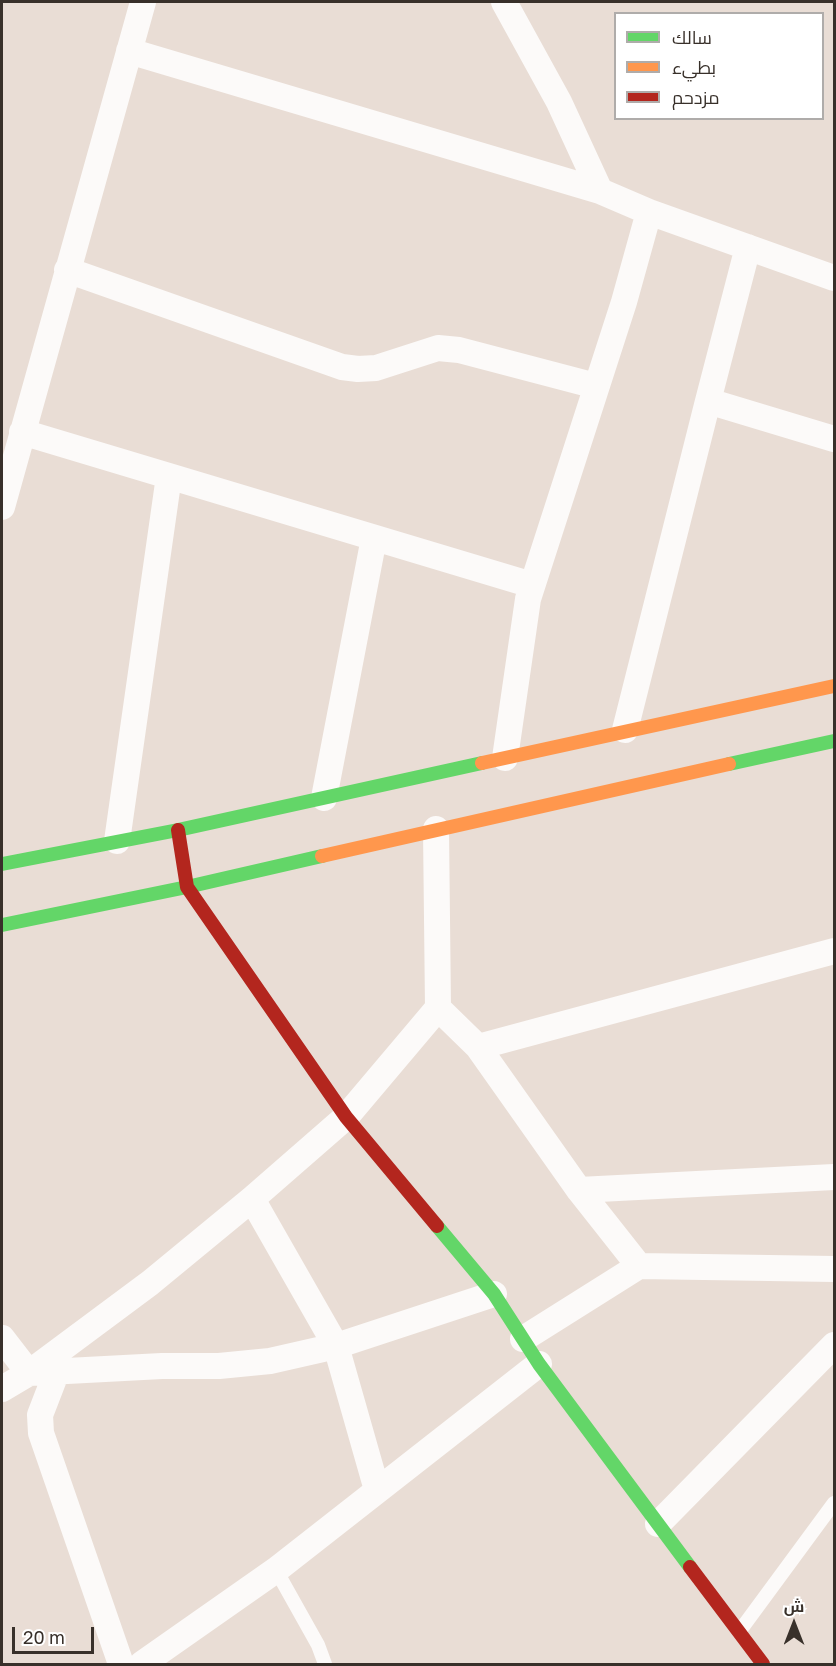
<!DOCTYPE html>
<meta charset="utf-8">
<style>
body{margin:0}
#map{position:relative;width:836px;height:1666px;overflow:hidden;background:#e9ddd5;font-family:"Golos Text",Cairo,sans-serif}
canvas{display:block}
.frame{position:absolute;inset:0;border:3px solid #38302a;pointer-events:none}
.legend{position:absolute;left:614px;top:12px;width:210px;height:108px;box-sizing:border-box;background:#fff;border:2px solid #afacaa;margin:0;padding:8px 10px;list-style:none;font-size:18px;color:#38302a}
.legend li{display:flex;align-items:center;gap:12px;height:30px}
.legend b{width:30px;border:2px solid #afacaa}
.north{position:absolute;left:764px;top:1594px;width:60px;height:60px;-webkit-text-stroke:4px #fff;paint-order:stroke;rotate:0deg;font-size:16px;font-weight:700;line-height:24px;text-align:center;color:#38302a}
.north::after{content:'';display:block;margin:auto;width:21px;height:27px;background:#38302a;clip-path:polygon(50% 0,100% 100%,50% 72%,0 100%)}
.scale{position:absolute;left:12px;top:1627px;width:82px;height:27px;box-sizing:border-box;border:3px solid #38302a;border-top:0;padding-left:8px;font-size:18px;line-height:21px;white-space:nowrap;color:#38302a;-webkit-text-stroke:4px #fff;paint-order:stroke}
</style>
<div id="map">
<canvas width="836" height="1666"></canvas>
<div class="frame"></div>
<ul class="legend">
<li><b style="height:8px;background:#63d668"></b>سالك</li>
<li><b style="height:8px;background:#ff974d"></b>بطيء</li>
<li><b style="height:8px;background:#b3261e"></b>مزدحم</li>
</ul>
<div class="north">ش</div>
<div class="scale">20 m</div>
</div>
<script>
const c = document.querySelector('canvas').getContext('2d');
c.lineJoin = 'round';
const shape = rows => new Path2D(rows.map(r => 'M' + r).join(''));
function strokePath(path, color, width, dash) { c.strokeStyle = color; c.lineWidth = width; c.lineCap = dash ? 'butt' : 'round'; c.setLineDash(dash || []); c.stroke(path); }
strokePath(shape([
 [276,1570,318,1645,325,1664],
 [739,1632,834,1503]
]), '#fcfaf9', 14);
strokePath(shape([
 [504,2,559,102,600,191],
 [129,51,600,191,649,212],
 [67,270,342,367,358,369,376,368,438,348,459,350,596,386],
 [708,401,748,247],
 [22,432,532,585],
 [2,507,143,2],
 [625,730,708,401,834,439],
 [505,758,528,599,624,302,649,212,834,278],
 [324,798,374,538],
 [436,829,438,1008],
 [117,841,169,476],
 [579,1190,834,1177],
 [252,1199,336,1346,377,1490],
 [639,1266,579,1190,478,1047,834,951],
 [2,1338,29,1373,162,1366,219,1366,270,1361,336,1346,494,1294],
 [523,1339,639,1266,834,1269],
 [57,1371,40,1415,41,1433,121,1664],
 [2,1389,29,1373,150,1283,252,1199,346,1117,438,1008,478,1047],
 [658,1524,834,1345],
 [142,1664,276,1570,539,1364]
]), '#fcfaf9', 26);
strokePath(shape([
 [729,764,834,741],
 [2,864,178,830,482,763],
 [2,925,187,887,322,856],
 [437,1226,494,1294,539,1364,690,1567]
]), '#63d668', 14);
strokePath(shape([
 [482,763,834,686],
 [322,856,729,764]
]), '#ff974d', 14);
strokePath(shape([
 [178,830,187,887,346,1117,437,1226],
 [690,1567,763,1664]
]), '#b3261e', 14);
</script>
